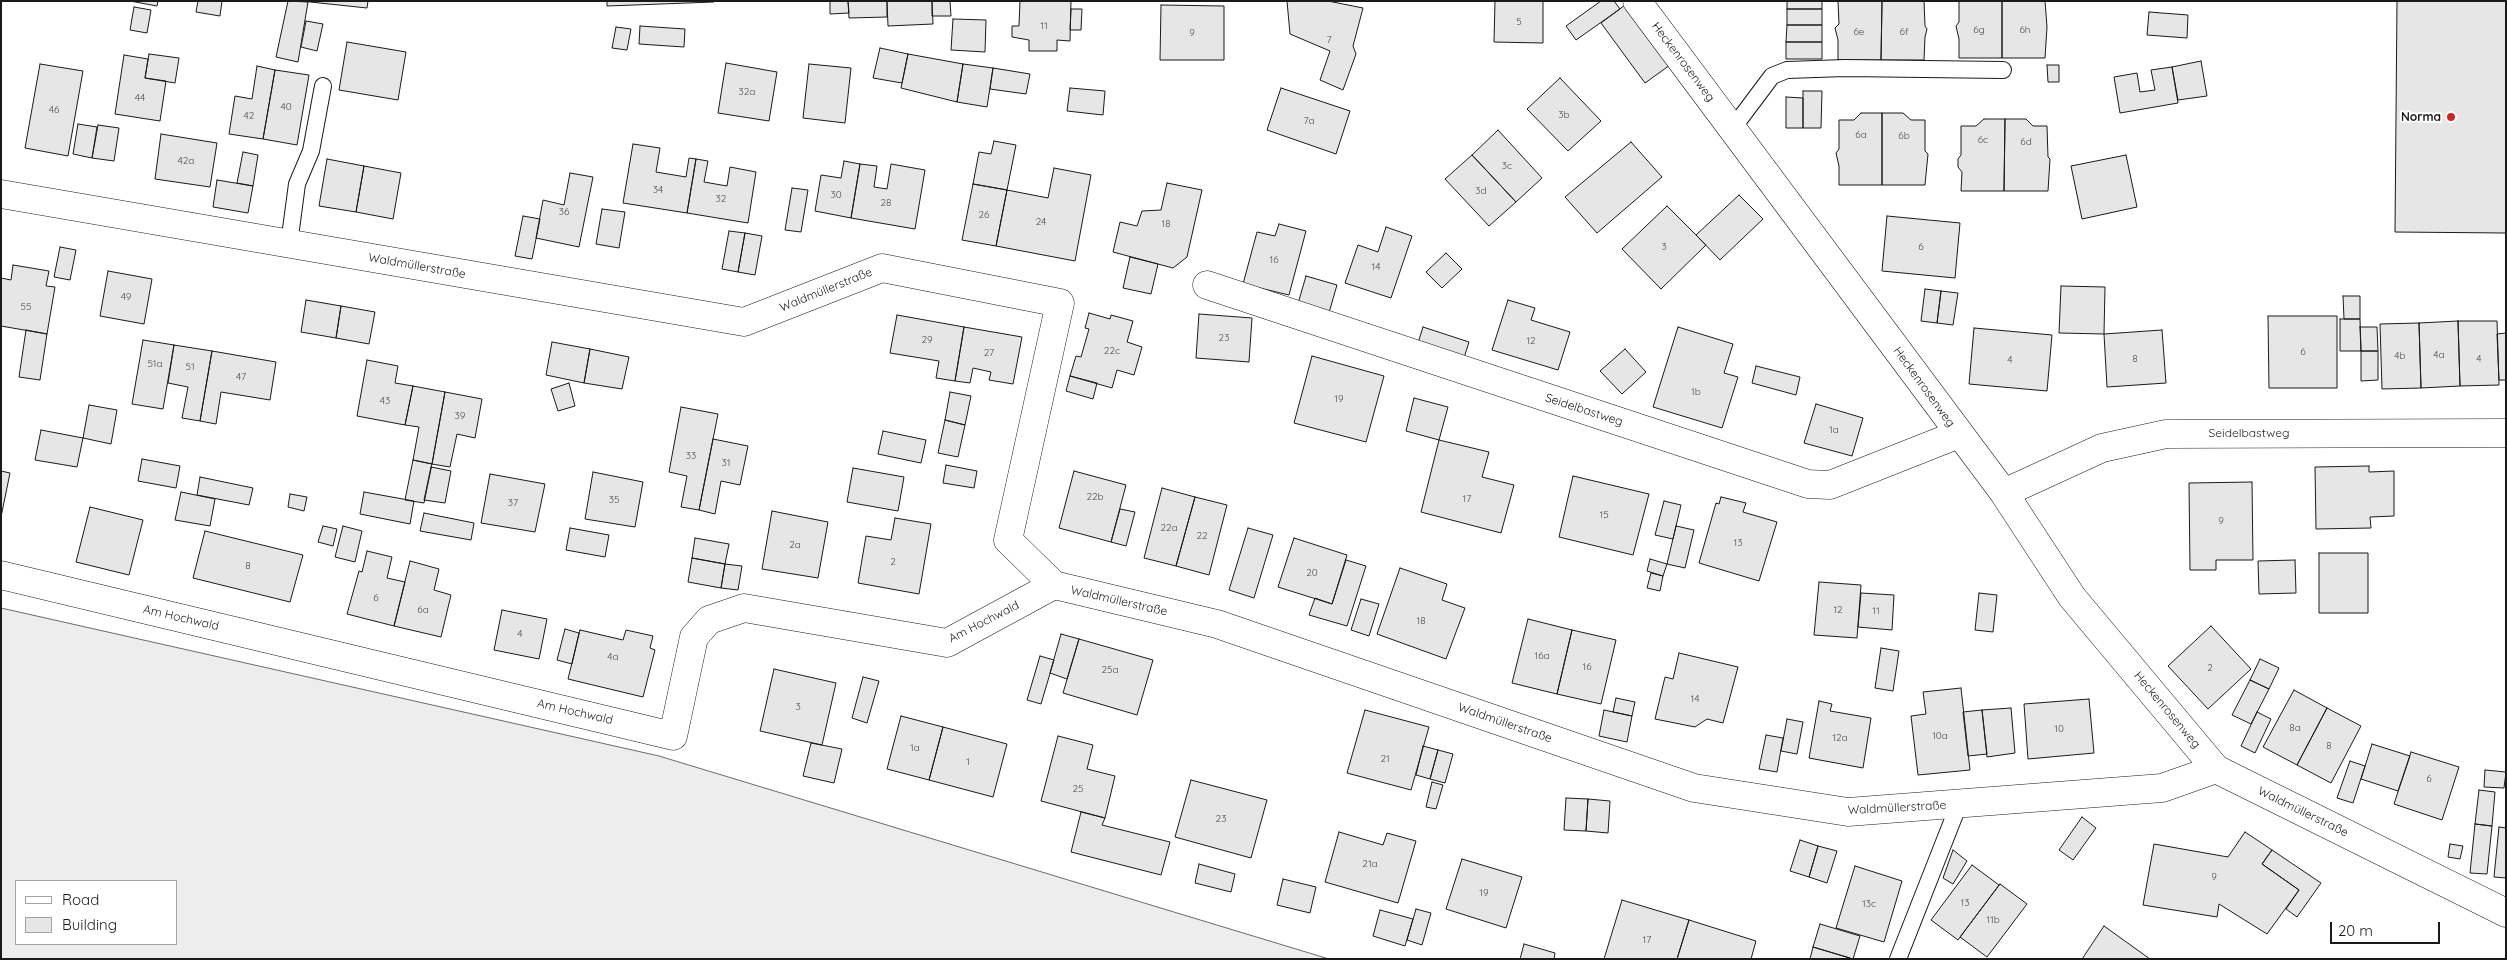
<!DOCTYPE html>
<meta charset="utf-8">
<style>
body{margin:0}
#map{position:relative;width:2507px;height:960px;overflow:hidden;background:#fff;font-family:Quicksand,sans-serif}
canvas{display:block}
.frame{position:absolute;inset:0;border:2px solid #1a1a1a;pointer-events:none}
.legend{position:absolute;left:15px;top:880px;width:162px;height:65px;box-sizing:border-box;background:#fff;border:1px solid #a3a3a3;margin:0;padding:6px 9px;list-style:none;font-size:15px;color:#1a1a1a}
.legend li{display:flex;align-items:center;gap:10px;height:25px}
.legend b{width:25px;border:1px solid #a3a3a3}
.scale{position:absolute;left:2330px;top:922px;width:110px;height:22px;box-sizing:border-box;border:2px solid #1a1a1a;border-top:0;padding-left:6px;font-size:15px;line-height:18px;white-space:nowrap;color:#1a1a1a;-webkit-text-stroke:4px #fff;paint-order:stroke}
</style>
<div id="map">
<canvas width="2507" height="960"></canvas>
<div class="frame"></div>
<ul class="legend">
<li><b style="height:6px;background:#fff"></b>Road</li>
<li><b style="height:14px;background:#e6e6e6"></b>Building</li>
</ul>
<div class="scale">20 m</div>
</div>
<script>
const c = document.querySelector('canvas').getContext('2d');
c.lineJoin = 'round';
function paint(path, color) { c.fillStyle = color; c.fill(path, 'evenodd'); }
const shape = rows => new Path2D(rows.map(r => 'M' + r).join(''));
function strokePath(path, color, width, dash) { c.strokeStyle = color; c.lineWidth = width; c.lineCap = dash ? 'butt' : 'round'; c.setLineDash(dash || []); c.stroke(path); }
function write(font, color, halo, rows, align = 'center') {
  c.font = font + ' Quicksand,sans-serif'; c.lineWidth = 4; c.setLineDash([]); c.textBaseline = 'middle'; c.strokeStyle = halo; c.fillStyle = color; for (const [text, x, y, turn = 0] of rows) {
    c.save(); c.translate(x, y); c.rotate((+turn || 0) * Math.PI / 180); c.textAlign = isNaN(turn) ? turn : align; if (halo) c.strokeText(text, 0, 0); c.fillText(text, 0, 0); c.restore();
  }
}
const built = shape([
 [1,608,659,756,1329,959,1,959,1,608],
 [16,881,176,881,176,944,16,944,16,881]
]);
paint(built, '#ededed');
strokePath(built, '#6a6a6a', 1);
const building = shape([
 [130,1,158,1,157,6,130,1],
 [198,1,222,1,220,16,196,12,198,1],
 [288,1,308,2,298,62,276,57,288,1],
 [301,1,368,1,367,8,301,1],
 [607,1,714,1,714,2,607,6,607,1],
 [830,1,848,1,849,13,830,14,830,1],
 [848,1,887,1,887,17,849,18,848,1],
 [887,1,932,1,933,24,888,26,887,1],
 [932,1,950,1,951,16,932,16,932,1],
 [1020,1,1071,1,1070,41,1057,40,1057,51,1029,51,1029,40,1012,37,1012,26,1019,26,1020,1],
 [1287,1,1328,1,1363,8,1353,46,1356,54,1343,90,1320,80,1330,51,1290,34,1287,1],
 [1495,1,1543,1,1543,43,1494,42,1495,1],
 [1601,1,1614,1,1620,9,1576,40,1566,26,1601,1],
 [1787,1,1822,1,1822,9,1787,9,1787,1],
 [1838,1,1882,1,1881,60,1838,60,1838,40,1835,28,1839,24,1838,1],
 [1882,1,1924,1,1925,26,1927,29,1925,37,1924,60,1881,60,1882,1],
 [1959,1,2002,1,2002,58,1959,58,1959,39,1956,26,1959,22,1959,1],
 [2002,1,2045,1,2047,27,2045,58,2002,58,2002,1],
 [2397,1,2506,1,2506,233,2395,232,2397,1],
 [1161,5,1224,6,1224,60,1160,60,1161,5],
 [1625,5,1670,65,1645,83,1601,23,1625,5],
 [134,7,151,10,147,33,130,30,134,7],
 [1071,9,1082,9,1081,30,1070,30,1071,9],
 [1787,9,1822,9,1822,25,1787,25,1787,9],
 [2149,12,2188,15,2187,38,2147,35,2149,12],
 [953,19,986,20,985,52,951,50,953,19],
 [306,21,323,24,317,51,301,47,306,21],
 [1787,25,1822,25,1822,42,1786,42,1787,25],
 [640,26,685,29,684,47,639,44,640,26],
 [616,27,631,29,627,50,612,48,616,27],
 [347,42,406,52,398,100,339,90,347,42],
 [1786,42,1822,42,1822,59,1786,59,1786,42],
 [880,48,908,54,902,83,873,78,880,48],
 [149,54,179,58,175,83,145,78,149,54],
 [908,54,963,64,957,102,901,88,908,54],
 [124,55,148,59,145,78,166,81,160,121,115,114,124,55],
 [2201,61,2207,96,2178,100,2172,67,2201,61],
 [726,63,777,72,769,121,718,113,726,63],
 [40,64,83,71,68,156,25,148,40,64],
 [809,64,851,68,845,123,803,118,809,64],
 [963,64,993,68,987,107,957,102,963,64],
 [2047,65,2059,65,2059,82,2048,82,2047,65],
 [257,66,275,70,263,139,229,134,235,96,252,99,257,66],
 [2172,67,2178,103,2120,113,2114,77,2137,73,2140,92,2155,90,2151,70,2172,67],
 [993,68,1030,74,1026,94,990,89,993,68],
 [275,70,309,75,297,145,263,139,275,70],
 [1560,78,1601,121,1568,151,1527,109,1560,78],
 [1070,88,1105,91,1103,115,1067,111,1070,88],
 [1281,88,1350,111,1336,154,1267,130,1281,88],
 [1803,91,1822,91,1821,128,1803,128,1803,91],
 [1786,97,1803,98,1803,128,1786,128,1786,97],
 [1861,113,1882,113,1882,185,1839,185,1839,166,1836,153,1839,149,1839,120,1854,120,1861,113],
 [1882,113,1903,113,1911,120,1925,120,1925,151,1928,154,1925,185,1882,185,1882,113],
 [1984,119,2005,119,2004,191,1961,191,1962,172,1958,167,1958,159,1961,155,1961,126,1976,126,1984,119],
 [2005,119,2026,119,2033,126,2047,126,2048,157,2050,159,2048,191,2004,191,2005,119],
 [78,124,97,127,92,158,73,154,78,124],
 [98,125,119,128,114,161,92,158,98,125],
 [1498,130,1542,178,1516,202,1472,155,1498,130],
 [161,134,217,143,210,187,155,179,161,134],
 [994,141,1016,145,1007,190,973,184,979,152,991,154,994,141],
 [1631,142,1662,177,1597,233,1565,197,1631,142],
 [633,144,660,148,656,172,686,177,689,158,696,159,687,213,623,203,633,144],
 [243,152,258,155,253,186,237,183,243,152],
 [1472,155,1516,202,1489,226,1445,179,1472,155],
 [2126,155,2137,207,2082,219,2071,166,2126,155],
 [327,159,364,166,356,212,319,206,327,159],
 [696,159,708,161,704,182,727,186,730,167,756,172,748,223,687,213,696,159],
 [844,161,860,164,851,218,815,211,821,175,841,178,844,161],
 [860,164,877,166,874,187,887,189,891,164,925,170,915,229,851,218,860,164],
 [364,166,401,173,393,219,356,212,364,166],
 [1054,168,1091,175,1075,261,996,246,1007,190,1048,198,1054,168],
 [570,173,593,177,579,247,536,238,543,200,564,205,570,173],
 [217,180,253,186,248,213,213,207,217,180],
 [1167,183,1202,190,1187,257,1173,268,1113,252,1120,222,1137,226,1142,211,1161,210,1167,183],
 [973,184,1007,190,996,246,962,240,973,184],
 [792,188,808,190,801,232,785,230,792,188],
 [1739,195,1763,219,1720,260,1696,235,1739,195],
 [1667,206,1706,245,1661,289,1622,249,1667,206],
 [602,209,625,212,619,248,596,244,602,209],
 [523,216,540,219,532,259,515,256,523,216],
 [1887,216,1960,223,1955,278,1882,271,1887,216],
 [1279,224,1306,231,1289,295,1243,284,1257,232,1275,236,1279,224],
 [1386,227,1412,236,1391,298,1345,283,1358,245,1378,252,1386,227],
 [729,231,745,233,738,272,722,269,729,231],
 [745,233,762,236,755,275,738,272,745,233],
 [60,247,76,250,70,280,54,277,60,247],
 [1446,253,1462,269,1442,288,1426,272,1446,253],
 [1130,257,1158,264,1151,294,1123,288,1130,257],
 [13,265,49,271,46,286,55,287,47,334,1,326,1,278,11,280,13,265],
 [108,271,152,279,144,324,100,316,108,271],
 [1306,276,1337,285,1328,316,1297,307,1306,276],
 [2061,286,2105,287,2104,334,2059,333,2061,286],
 [1925,289,1941,291,1937,323,1921,321,1925,289],
 [1941,291,1958,293,1953,325,1937,323,1941,291],
 [2343,296,2360,296,2360,319,2344,319,2343,296],
 [306,300,341,306,336,338,301,332,306,300],
 [1508,300,1535,308,1531,320,1570,332,1558,370,1492,350,1508,300],
 [341,306,375,312,369,344,336,338,341,306],
 [1089,313,1110,319,1111,315,1133,321,1127,342,1142,347,1134,375,1117,370,1112,388,1070,376,1076,356,1081,357,1089,329,1085,328,1089,313],
 [1199,314,1252,318,1249,362,1196,358,1199,314],
 [897,315,964,327,955,381,936,378,939,361,890,353,897,315],
 [2268,316,2337,316,2337,388,2269,388,2268,316],
 [2340,319,2360,319,2361,351,2340,351,2340,319],
 [2458,321,2497,321,2499,385,2460,386,2458,321],
 [2458,321,2460,386,2421,388,2419,323,2458,321],
 [2419,323,2421,388,2382,389,2380,324,2419,323],
 [964,327,1022,337,1013,384,989,380,991,372,973,368,970,383,955,381,964,327],
 [1423,327,1469,342,1463,361,1417,346,1423,327],
 [1678,327,1733,344,1724,373,1738,377,1722,428,1653,407,1678,327],
 [2360,327,2377,327,2378,351,2361,351,2360,327],
 [1974,328,2052,335,2047,391,1969,384,1974,328],
 [26,330,47,334,40,380,19,377,26,330],
 [2162,330,2166,383,2107,387,2104,334,2162,330],
 [2506,333,2506,380,2499,380,2497,334,2506,333],
 [143,340,174,345,163,409,132,404,143,340],
 [552,342,590,349,584,383,546,375,552,342],
 [174,345,212,351,200,421,182,418,188,387,168,383,174,345],
 [590,349,629,357,622,389,584,383,590,349],
 [1625,349,1646,372,1622,394,1600,371,1625,349],
 [212,351,276,362,270,400,221,392,216,424,200,421,212,351],
 [2361,351,2378,351,2378,380,2361,381,2361,351],
 [1312,356,1384,376,1366,442,1294,423,1312,356],
 [367,360,398,366,395,383,413,386,405,425,357,416,367,360],
 [1756,366,1800,377,1796,395,1752,383,1756,366],
 [1070,376,1097,383,1093,399,1066,391,1070,376],
 [569,383,575,406,558,411,551,389,569,383],
 [413,386,445,392,432,464,413,460,419,427,405,425,413,386],
 [445,392,482,399,475,438,457,434,450,467,432,464,445,392],
 [950,392,971,396,965,425,945,420,950,392],
 [1414,398,1448,407,1439,440,1406,431,1414,398],
 [1816,404,1863,418,1852,456,1804,443,1816,404],
 [89,405,117,410,111,444,83,438,89,405],
 [681,407,718,414,699,510,681,507,687,476,669,472,681,407],
 [945,420,965,425,958,457,938,453,945,420],
 [41,430,83,438,77,467,35,460,41,430],
 [883,431,926,440,921,463,878,454,883,431],
 [713,439,748,446,740,485,721,481,715,514,699,510,713,439],
 [1439,440,1489,452,1482,477,1514,485,1501,533,1421,512,1439,440],
 [142,459,180,466,176,488,138,481,142,459],
 [413,460,432,464,424,503,405,500,413,460],
 [946,465,977,471,974,488,943,483,946,465],
 [2369,466,2369,472,2394,471,2394,516,2370,517,2371,528,2316,529,2315,467,2369,466],
 [431,467,451,471,445,503,424,500,431,467],
 [853,468,904,477,898,511,847,502,853,468],
 [1,471,10,473,1,517,1,471],
 [1074,471,1126,485,1111,542,1059,528,1074,471],
 [593,472,643,482,635,527,585,519,593,472],
 [490,474,545,484,535,532,481,523,490,474],
 [1573,476,1649,494,1633,555,1559,537,1573,476],
 [200,477,253,488,249,505,197,495,200,477],
 [2252,482,2253,560,2216,560,2216,570,2190,570,2189,483,2252,482],
 [1162,488,1195,497,1176,566,1144,558,1162,488],
 [181,492,215,499,210,526,175,520,181,492],
 [364,492,414,501,410,524,360,514,364,492],
 [290,494,307,497,304,511,288,507,290,494],
 [1195,497,1227,505,1209,575,1176,566,1195,497],
 [1721,497,1746,503,1743,512,1777,522,1759,581,1699,563,1716,503,1719,504,1721,497],
 [1664,501,1681,505,1673,539,1655,535,1664,501],
 [90,507,143,520,129,575,76,562,90,507],
 [1120,509,1135,512,1126,546,1111,542,1120,509],
 [772,511,828,522,818,578,762,569,772,511],
 [424,513,474,523,471,540,420,531,424,513],
 [895,518,931,524,919,594,858,583,866,536,891,540,895,518],
 [323,526,337,529,333,546,318,542,323,526],
 [343,526,362,531,355,562,335,557,343,526],
 [1676,526,1694,530,1685,568,1667,564,1676,526],
 [570,528,609,535,605,557,566,550,570,528],
 [1248,528,1273,535,1254,598,1229,590,1248,528],
 [205,531,303,555,290,602,193,578,205,531],
 [695,538,729,544,725,564,692,558,695,538],
 [1294,538,1347,555,1332,604,1278,587,1294,538],
 [367,551,392,557,387,578,405,582,394,626,347,614,359,571,362,572,367,551],
 [2319,553,2368,553,2368,613,2319,613,2319,553],
 [692,558,725,564,721,588,688,582,692,558],
 [1650,559,1667,564,1663,576,1647,571,1650,559],
 [1346,560,1366,566,1347,626,1309,615,1315,598,1332,604,1346,560],
 [2295,560,2296,593,2259,594,2258,561,2295,560],
 [410,561,439,569,434,590,451,595,441,637,394,626,410,561],
 [725,564,742,566,738,590,721,588,725,564],
 [1400,568,1447,584,1442,600,1465,608,1446,659,1377,634,1400,568],
 [1651,573,1663,576,1660,591,1647,588,1651,573],
 [1819,582,1861,585,1857,638,1814,635,1819,582],
 [1861,593,1894,595,1892,630,1858,627,1861,593],
 [1979,593,1997,595,1993,632,1975,630,1979,593],
 [1361,599,1379,604,1369,636,1351,630,1361,599],
 [502,610,547,619,539,659,494,650,502,610],
 [1528,619,1572,630,1557,694,1512,683,1528,619],
 [2211,626,2251,669,2208,709,2168,666,2211,626],
 [565,629,579,633,572,664,557,660,565,629],
 [580,630,623,640,626,630,653,636,650,648,655,650,643,697,568,679,580,630],
 [1572,630,1616,640,1601,704,1557,694,1572,630],
 [1061,634,1079,639,1067,679,1050,673,1061,634],
 [1079,639,1153,660,1137,715,1063,693,1079,639],
 [1881,648,1899,651,1893,691,1875,688,1881,648],
 [1679,653,1738,667,1723,723,1707,719,1695,727,1655,719,1665,677,1673,679,1679,653],
 [1040,656,1054,660,1041,704,1027,700,1040,656],
 [2260,659,2279,668,2269,689,2250,680,2260,659],
 [774,669,836,683,822,745,760,731,774,669],
 [863,677,879,681,867,723,852,718,863,677],
 [2250,680,2269,689,2251,724,2232,715,2250,680],
 [1961,688,1970,770,1918,775,1911,716,1926,714,1923,692,1961,688],
 [2294,690,2327,708,2297,765,2263,747,2294,690],
 [1616,698,1635,702,1632,716,1613,712,1616,698],
 [2089,699,2094,753,2028,759,2024,704,2089,699],
 [1819,701,1832,704,1830,711,1871,718,1863,768,1809,758,1819,701],
 [2011,708,2015,753,1987,757,1982,710,2011,708],
 [2327,708,2361,726,2331,783,2297,765,2327,708],
 [1365,710,1429,727,1411,790,1347,773,1365,710],
 [1604,710,1632,716,1627,742,1599,736,1604,710],
 [1982,710,1987,754,1968,756,1963,712,1982,710],
 [2257,712,2271,719,2255,753,2241,746,2257,712],
 [901,716,943,727,929,780,887,769,901,716],
 [1787,719,1803,722,1797,754,1781,751,1787,719],
 [943,727,1007,744,993,797,929,780,943,727],
 [1766,735,1783,738,1777,772,1759,769,1766,735],
 [1058,736,1093,745,1087,769,1115,776,1105,818,1041,801,1058,736],
 [811,743,842,749,834,783,803,776,811,743],
 [2372,744,2410,756,2398,791,2361,779,2372,744],
 [1423,746,1438,750,1430,779,1416,775,1423,746],
 [1438,750,1453,754,1445,783,1430,779,1438,750],
 [2411,752,2459,767,2442,820,2394,804,2411,752],
 [2350,761,2365,766,2353,803,2337,798,2350,761],
 [2485,770,2506,772,2504,788,2484,787,2485,770],
 [1191,780,1267,800,1251,858,1175,837,1191,780],
 [1432,782,1443,785,1436,809,1426,807,1432,782],
 [2479,790,2495,792,2492,826,2475,824,2479,790],
 [1566,798,1588,799,1586,831,1564,830,1566,798],
 [1588,799,1610,801,1608,833,1586,831,1588,799],
 [1081,812,1105,818,1102,825,1170,842,1161,875,1071,852,1081,812],
 [2082,817,2096,828,2073,860,2059,850,2082,817],
 [2475,824,2492,826,2487,874,2470,873,2475,824],
 [2499,827,2506,828,2506,878,2494,877,2499,827],
 [1339,832,1383,845,1387,833,1416,841,1398,903,1325,882,1339,832],
 [2245,832,2272,850,2262,864,2299,890,2267,934,2219,904,2217,917,2143,905,2154,844,2228,857,2245,832],
 [1800,840,1818,846,1809,877,1790,871,1800,840],
 [2450,844,2463,846,2460,859,2448,857,2450,844],
 [1818,846,1837,851,1827,883,1809,877,1818,846],
 [1953,850,1967,861,1953,884,1943,878,1953,850],
 [2272,850,2321,883,2297,917,2286,909,2299,890,2262,864,2272,850],
 [1462,859,1522,877,1506,928,1446,909,1462,859],
 [1199,864,1235,874,1231,892,1195,883,1199,864],
 [1972,865,1999,885,1958,940,1931,920,1972,865],
 [1855,866,1902,881,1884,942,1836,928,1855,866],
 [1283,879,1316,887,1310,913,1277,905,1283,879],
 [2000,884,2027,904,1987,957,1960,937,2000,884],
 [1622,900,1689,920,1677,959,1604,959,1622,900],
 [1416,909,1431,913,1422,945,1407,940,1416,909],
 [1380,910,1413,919,1405,946,1373,936,1380,910],
 [1689,920,1756,941,1751,959,1677,959,1689,920],
 [1820,924,1860,936,1853,959,1813,947,1820,924],
 [2104,926,2150,959,2082,959,2104,926],
 [1524,944,1555,953,1554,959,1520,959,1524,944],
 [1813,947,1850,958,1850,959,1810,959,1813,947]
]);
paint(building, '#e6e6e6');
strokePath(building, '#1a1a1a', 1);
const service = shape([
 [1733,128,1772,76,1787,70,1845,68,2003,70],
 [289,244,297,184,311,151,323,86],
 [1898,959,1959,804]
]);
const minor = shape([
 [1637,1,2004,493,2072,597,2216,769],
 [1,194,744,322,882,268,1060,303,1008,540,1054,585,1217,624,1694,788,1848,812,2162,788,2216,769,2506,913],
 [1207,285,1808,484,1830,485,1959,434],
 [2004,493,2102,448,2166,434,2506,433],
 [1,575,673,736,694,637,709,620,744,608,947,643,1054,585]
]);
strokePath(service, '#1a1a1a', 18);
strokePath(minor, '#1a1a1a', 29);
strokePath(service, '#fff', 16);
strokePath(minor, '#fff', 28);
for (const [x, y, r, color] of [
 [2451,117,5,"#c62828"]
]) { const dot = new Path2D(); dot.arc(x, y, r, 0, 2 * Math.PI); c.fillStyle = color; c.fill(dot); strokePath(dot, '#fff', 2); }
write('10px', '#4d4d4d', null, [
 ["5",1519,22],
 ["11",1044,26],
 ["6g",1979,30],
 ["6h",2025,30],
 ["6e",1859,32],
 ["6f",1904,32],
 ["9",1192,33],
 ["7",1329,40],
 ["32a",747,92],
 ["44",140,98],
 ["40",286,107],
 ["46",54,110],
 ["3b",1564,115],
 ["42",249,116],
 ["7a",1309,121],
 ["6a",1861,135],
 ["6b",1904,136],
 ["6c",1983,140],
 ["6d",2026,142],
 ["42a",186,161],
 ["3c",1507,166],
 ["34",658,190],
 ["3d",1481,191],
 ["30",836,195],
 ["32",721,199],
 ["28",886,203],
 ["36",564,212],
 ["26",984,215],
 ["24",1041,222],
 ["18",1166,224],
 ["3",1664,247],
 ["6",1921,247],
 ["16",1274,260],
 ["14",1376,267],
 ["49",126,297],
 ["55",26,307],
 ["23",1224,338],
 ["29",927,340],
 ["12",1531,341],
 ["22c",1112,351],
 ["6",2303,352],
 ["27",989,353],
 ["4a",2439,355],
 ["4b",2400,356],
 ["8",2135,359],
 ["4",2479,359],
 ["4",2010,360],
 ["51a",155,364],
 ["51",190,367],
 ["47",241,377],
 ["1b",1696,392],
 ["19",1339,399],
 ["43",385,401],
 ["39",460,416],
 ["1a",1834,430],
 ["33",691,456],
 ["31",726,463],
 ["22b",1095,497],
 ["17",1467,499],
 ["35",614,500],
 ["37",513,503],
 ["15",1604,515],
 ["9",2221,521],
 ["22a",1169,528],
 ["22",1202,536],
 ["13",1738,543],
 ["2a",795,545],
 ["2",893,562],
 ["8",248,566],
 ["20",1312,573],
 ["6",376,598],
 ["6a",423,610],
 ["12",1838,610],
 ["11",1876,611],
 ["18",1421,621],
 ["4",520,634],
 ["16a",1542,656],
 ["4a",613,657],
 ["16",1587,667],
 ["2",2210,668],
 ["25a",1110,670],
 ["14",1695,699],
 ["3",798,707],
 ["8a",2295,728],
 ["10",2059,729],
 ["10a",1940,736],
 ["12a",1840,738],
 ["8",2329,746],
 ["1a",915,748],
 ["21",1385,759],
 ["1",968,762],
 ["6",2429,779],
 ["25",1078,789],
 ["23",1221,819],
 ["21a",1370,864],
 ["9",2214,877],
 ["19",1484,893],
 ["13",1965,903],
 ["13c",1869,904],
 ["11b",1993,920],
 ["17",1647,940]
]);
write('12px', '#1a1a1a', '#fff', [
 ["Heckenrosenweg",1683,62,53],
 ["Waldmüllerstraße",417,266,10],
 ["Waldmüllerstraße",826,290,-22],
 ["Heckenrosenweg",1924,387,54],
 ["Seidelbastweg",1584,410,18],
 ["Seidelbastweg",2249,433],
 ["Waldmüllerstraße",1119,601,13],
 ["Am Hochwald",181,618,13],
 ["Am Hochwald",984,622,-27],
 ["Heckenrosenweg",2167,710,50],
 ["Am Hochwald",575,712,13],
 ["Waldmüllerstraße",1505,723,19],
 ["Waldmüllerstraße",1897,808,-3],
 ["Waldmüllerstraße",2303,812,26]
]);
write('bold 12px', '#1a1a1a', '#fff', [
 ["Norma",2441,117]
], 'right');
</script>
